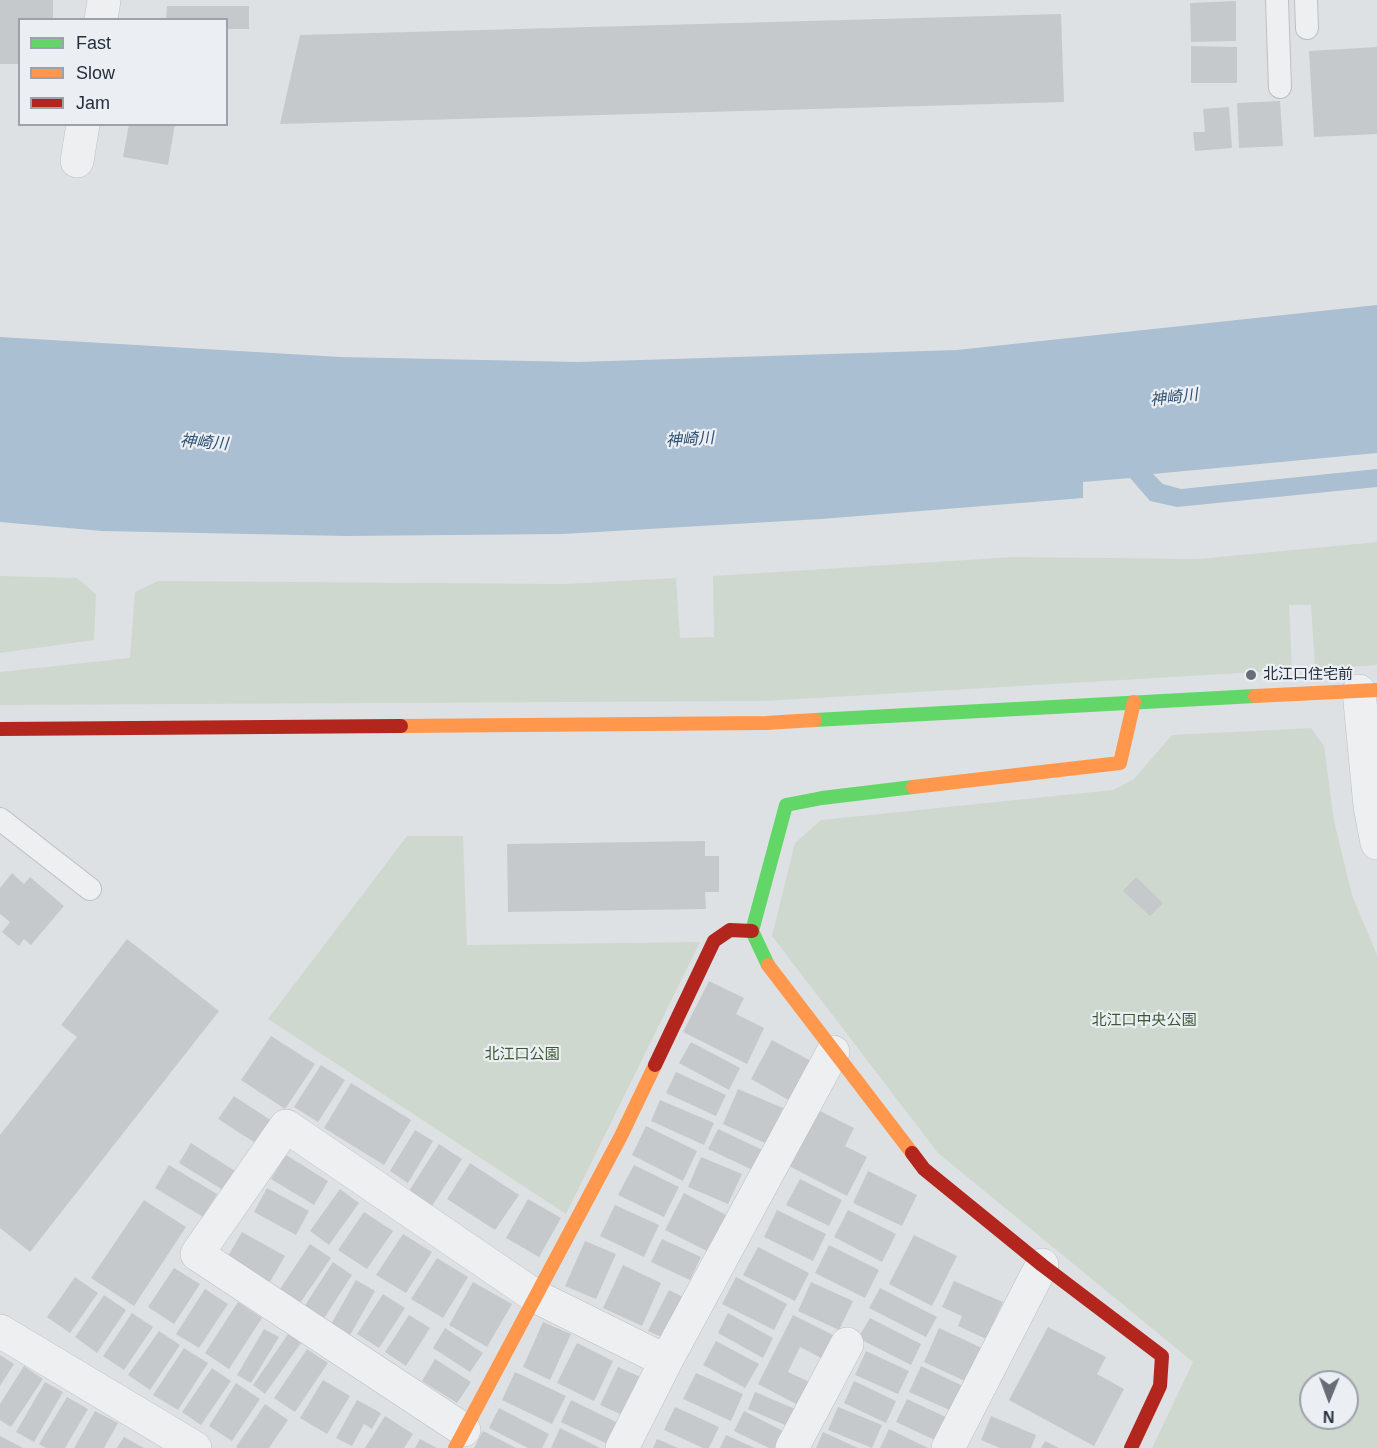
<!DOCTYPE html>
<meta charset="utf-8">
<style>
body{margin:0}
#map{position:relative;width:1377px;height:1448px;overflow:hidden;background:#dee1e4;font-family:Arial,sans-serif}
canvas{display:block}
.legend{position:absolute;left:18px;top:18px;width:210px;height:108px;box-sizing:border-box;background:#ebeff4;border:2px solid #9ca2ab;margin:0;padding:8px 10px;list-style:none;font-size:18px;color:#252f3d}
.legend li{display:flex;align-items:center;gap:12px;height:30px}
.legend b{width:30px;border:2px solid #9ca2ab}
.north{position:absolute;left:1299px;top:1370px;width:60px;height:60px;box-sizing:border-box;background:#ebeff4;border:2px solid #9ca2ab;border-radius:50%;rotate:181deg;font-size:16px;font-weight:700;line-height:24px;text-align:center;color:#252f3d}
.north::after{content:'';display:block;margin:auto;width:21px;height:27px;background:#666d77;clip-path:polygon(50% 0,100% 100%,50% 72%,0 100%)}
</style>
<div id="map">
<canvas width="1377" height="1448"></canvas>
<ul class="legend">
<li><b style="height:8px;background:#63d668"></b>Fast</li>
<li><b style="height:8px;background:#ff974d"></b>Slow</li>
<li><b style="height:8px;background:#b3261e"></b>Jam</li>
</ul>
<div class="north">N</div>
</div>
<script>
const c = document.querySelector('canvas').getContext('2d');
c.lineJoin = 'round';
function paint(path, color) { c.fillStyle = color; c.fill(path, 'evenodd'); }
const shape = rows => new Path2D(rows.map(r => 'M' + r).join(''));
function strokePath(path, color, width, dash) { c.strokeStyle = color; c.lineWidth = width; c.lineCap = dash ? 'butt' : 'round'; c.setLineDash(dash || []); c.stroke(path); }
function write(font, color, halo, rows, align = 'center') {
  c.font = font + ' Arial,"Noto Sans JP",sans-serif'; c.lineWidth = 4.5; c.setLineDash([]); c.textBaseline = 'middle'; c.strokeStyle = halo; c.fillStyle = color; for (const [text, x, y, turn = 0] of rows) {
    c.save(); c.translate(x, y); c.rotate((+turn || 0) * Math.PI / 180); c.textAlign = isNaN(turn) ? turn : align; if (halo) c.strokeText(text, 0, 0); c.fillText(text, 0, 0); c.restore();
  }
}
paint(shape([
 [1377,542,1377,665,1315,669,1311,605,1289,605,1292,670,765,701,0,705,0,672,130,658,135,592,158,581,564,584,676,578,680,638,714,637,713,576,1014,557,1199,559],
 [0,576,77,578,96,594,94,640,0,653],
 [1311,728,1324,746,1334,821,1352,895,1377,955,1377,1448,1152,1448,1193,1362,938,1153,772,936,795,843,821,820,1113,790,1134,779,1172,735],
 [1311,1382,1347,1382,1347,1418,1311,1418],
 [407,836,463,836,467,945,700,942,566,1214,268,1019]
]), '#cfd8ce');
paint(shape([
 [1377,305,1377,453,1153,474,1163,484,1181,489,1377,469,1377,487,1177,507,1150,501,1130,478,1083,482,1083,498,821,519,563,534,347,536,102,531,0,522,0,337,341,357,578,362,957,350]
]), '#aabfd1');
paint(shape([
 [0,0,53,0,53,20,20,20,20,64,0,64],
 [1236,1,1236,41,1191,42,1190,3],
 [167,6,249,6,249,29,226,29,226,20,166,20],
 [1061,14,1064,102,280,124,300,35],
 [1191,46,1237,47,1237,83,1191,83],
 [1377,47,1377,134,1314,137,1309,51],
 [1280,101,1283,146,1239,148,1237,103],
 [1229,107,1232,148,1195,151,1193,132,1205,132,1203,109],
 [129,124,175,124,168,165,123,157],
 [705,841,705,856,719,856,719,892,705,892,706,909,508,912,507,844],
 [12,873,24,884,30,877,64,906,31,945,24,939,19,946,2,932,10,922,0,914,0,888],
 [1136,877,1163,903,1150,916,1123,891],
 [127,939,219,1011,30,1252,0,1228,0,1135,77,1037,61,1025],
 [709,981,744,998,736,1014,764,1028,747,1064,683,1032],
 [271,1036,315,1064,285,1109,241,1080],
 [772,1040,813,1062,792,1102,751,1079],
 [691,1042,740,1068,729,1090,679,1063],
 [321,1065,345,1080,318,1122,294,1107],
 [676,1072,726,1095,716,1116,666,1093],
 [351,1083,411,1120,384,1165,324,1128],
 [738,1089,783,1108,767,1144,723,1124],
 [234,1096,272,1121,257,1144,218,1119],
 [660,1100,714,1123,704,1145,651,1121],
 [818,1110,854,1128,845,1146,867,1157,847,1196,789,1166],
 [646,1126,697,1151,683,1181,632,1155],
 [718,1129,767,1152,757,1172,708,1149],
 [415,1130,433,1141,408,1183,390,1171],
 [191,1143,235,1171,223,1190,179,1163],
 [439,1144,462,1159,432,1206,409,1191],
 [286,1155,328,1181,314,1205,271,1179],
 [701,1157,742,1174,728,1204,688,1187],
 [470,1163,519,1195,495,1230,447,1199],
 [169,1165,217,1194,203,1217,155,1188],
 [634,1165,679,1187,664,1217,618,1195],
 [868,1171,917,1195,902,1226,853,1203],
 [800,1179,842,1200,829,1226,786,1205],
 [267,1188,309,1211,296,1235,254,1212],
 [340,1189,359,1203,329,1245,310,1231],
 [684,1193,728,1216,709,1252,665,1230],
 [528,1199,561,1218,539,1257,506,1238],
 [144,1200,186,1227,134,1306,91,1278],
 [615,1205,659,1225,644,1257,600,1236],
 [777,1210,826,1234,813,1261,764,1237],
 [848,1210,896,1234,882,1262,834,1237],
 [364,1212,393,1231,367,1269,338,1250],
 [242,1232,285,1256,268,1285,225,1261],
 [403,1234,432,1252,406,1293,376,1275],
 [914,1235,957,1256,932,1306,889,1284],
 [662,1239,701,1257,690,1280,651,1262],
 [585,1241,616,1254,596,1299,565,1286],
 [310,1244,331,1258,298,1306,278,1292],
 [829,1245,879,1270,865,1298,815,1273],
 [758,1247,809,1273,795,1301,743,1275],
 [437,1258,468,1277,443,1318,411,1299],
 [333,1262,352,1275,321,1323,302,1310],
 [623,1265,661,1283,642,1326,603,1308],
 [174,1268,200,1284,174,1324,148,1307],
 [75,1277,98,1293,70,1333,47,1317],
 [736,1277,787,1304,774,1330,722,1304],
 [356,1280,375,1291,349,1337,330,1326],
 [954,1281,1003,1302,986,1339,958,1326,962,1316,942,1307],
 [473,1282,512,1304,487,1347,449,1325],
 [811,1282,853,1301,839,1330,798,1311],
 [880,1288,937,1317,926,1337,869,1308],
 [205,1289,228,1304,199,1348,176,1334],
 [669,1290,689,1300,668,1340,648,1331],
 [383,1294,405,1308,379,1348,357,1334],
 [104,1295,126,1310,97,1353,75,1337],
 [238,1302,262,1318,229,1369,205,1353],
 [132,1313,153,1327,124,1370,103,1356],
 [728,1313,773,1338,763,1358,718,1333],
 [409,1315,430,1328,406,1366,385,1352],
 [793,1315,841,1339,829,1362,800,1347,788,1372,812,1383,800,1406,758,1384],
 [870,1318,921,1344,911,1365,858,1338],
 [543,1322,571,1334,550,1380,523,1367],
 [1048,1327,1106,1357,1097,1374,1124,1389,1094,1446,1009,1400],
 [445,1328,483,1353,470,1372,433,1348],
 [939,1328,984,1349,969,1383,924,1362],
 [264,1329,279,1337,251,1383,237,1375],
 [159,1331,180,1345,150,1390,128,1375],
 [288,1334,301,1343,265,1394,253,1385],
 [716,1341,759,1364,745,1388,703,1365],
 [577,1343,613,1361,594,1401,557,1383],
 [184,1348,208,1363,178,1410,153,1395],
 [307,1349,328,1363,295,1412,274,1398],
 [866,1351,909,1371,898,1394,855,1375],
 [0,1355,14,1364,0,1386],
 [435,1359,471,1382,457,1403,422,1381],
 [24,1366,43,1379,11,1427,0,1420,0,1404],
 [921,1366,965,1387,954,1412,909,1392],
 [618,1367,647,1380,629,1418,600,1405],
 [212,1368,231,1381,201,1425,182,1412],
 [515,1372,566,1396,552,1424,502,1400],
 [696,1373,743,1394,731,1421,683,1399],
 [323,1380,350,1396,327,1434,300,1418],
 [854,1381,896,1401,886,1423,844,1403],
 [45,1382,63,1392,34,1442,16,1432],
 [236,1383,260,1399,232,1441,209,1426],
 [755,1392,800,1411,792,1428,748,1409],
 [67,1397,88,1409,65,1448,46,1448,39,1444],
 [907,1399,950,1419,939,1442,896,1422],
 [357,1400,381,1413,372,1429,364,1424,352,1446,336,1438],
 [571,1400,622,1425,612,1446,561,1422],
 [265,1404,288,1420,269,1448,238,1448,236,1447],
 [675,1407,719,1427,709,1448,703,1448,664,1430],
 [838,1407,882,1425,872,1448,828,1430],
 [499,1408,549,1434,542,1448,528,1448,489,1428],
 [95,1411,118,1423,104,1448,74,1448],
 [744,1411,785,1432,776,1448,769,1448,734,1431],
 [385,1416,413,1434,404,1448,365,1448],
 [991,1416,1036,1435,1031,1448,1000,1448,981,1440],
 [560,1428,600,1448,551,1448],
 [889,1429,928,1448,880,1448],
 [483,1431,516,1448,474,1448],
 [823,1432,858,1448,816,1448],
 [726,1435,755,1448,720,1448],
 [0,1436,23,1448,0,1448],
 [124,1437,144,1448,117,1448],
 [420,1439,437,1448,415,1448],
 [657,1439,678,1448,653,1448],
 [1045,1441,1059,1448,1041,1448]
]), '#c6c9cc');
const lane = shape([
 [1277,0,1280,87],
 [1306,0,1307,28],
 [0,819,90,889]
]);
const street = shape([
 [101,20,104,0],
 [77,161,83,124],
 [1359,691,1370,806,1377,843],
 [0,1331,195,1448],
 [464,1430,197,1254,286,1126,535,1296,666,1361],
 [622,1448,666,1361,833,1052],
 [792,1448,847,1344],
 [948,1448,1042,1265]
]);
strokePath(lane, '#bcbfc2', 24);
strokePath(street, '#bcbfc2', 34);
strokePath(lane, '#edeff1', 22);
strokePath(street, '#edeff1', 33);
strokePath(shape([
 [815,720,1255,696],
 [768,965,752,931,786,805,822,798,913,787]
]), '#63d668', 14);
strokePath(shape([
 [1255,696,1377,690],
 [401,726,766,723,815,720],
 [913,787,1120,763,1134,702],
 [768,965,912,1153],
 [455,1448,621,1136,655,1065]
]), '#ff974d', 14);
strokePath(shape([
 [0,729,401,726],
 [655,1065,714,941,730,930,752,931],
 [912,1153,924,1169,1042,1265,1162,1356,1160,1386,1131,1448]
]), '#b3261e', 14);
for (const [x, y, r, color] of [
 [1251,675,6,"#666d77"]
]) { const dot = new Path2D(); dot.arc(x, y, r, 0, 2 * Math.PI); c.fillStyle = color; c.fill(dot); strokePath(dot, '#ebeff4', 2); }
write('15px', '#252f3d', '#ebeff4', [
 ["北江口住宅前",1263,675]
], 'left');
write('15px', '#3b5931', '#ebeff4', [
 ["北江口中央公園",1144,1021],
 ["北江口公園",522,1055]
]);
write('italic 16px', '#2d5073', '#ebeff4', [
 ["神崎川",1174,398,-7],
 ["神崎川",690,440,-4],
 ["神崎川",204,443,4]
]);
</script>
